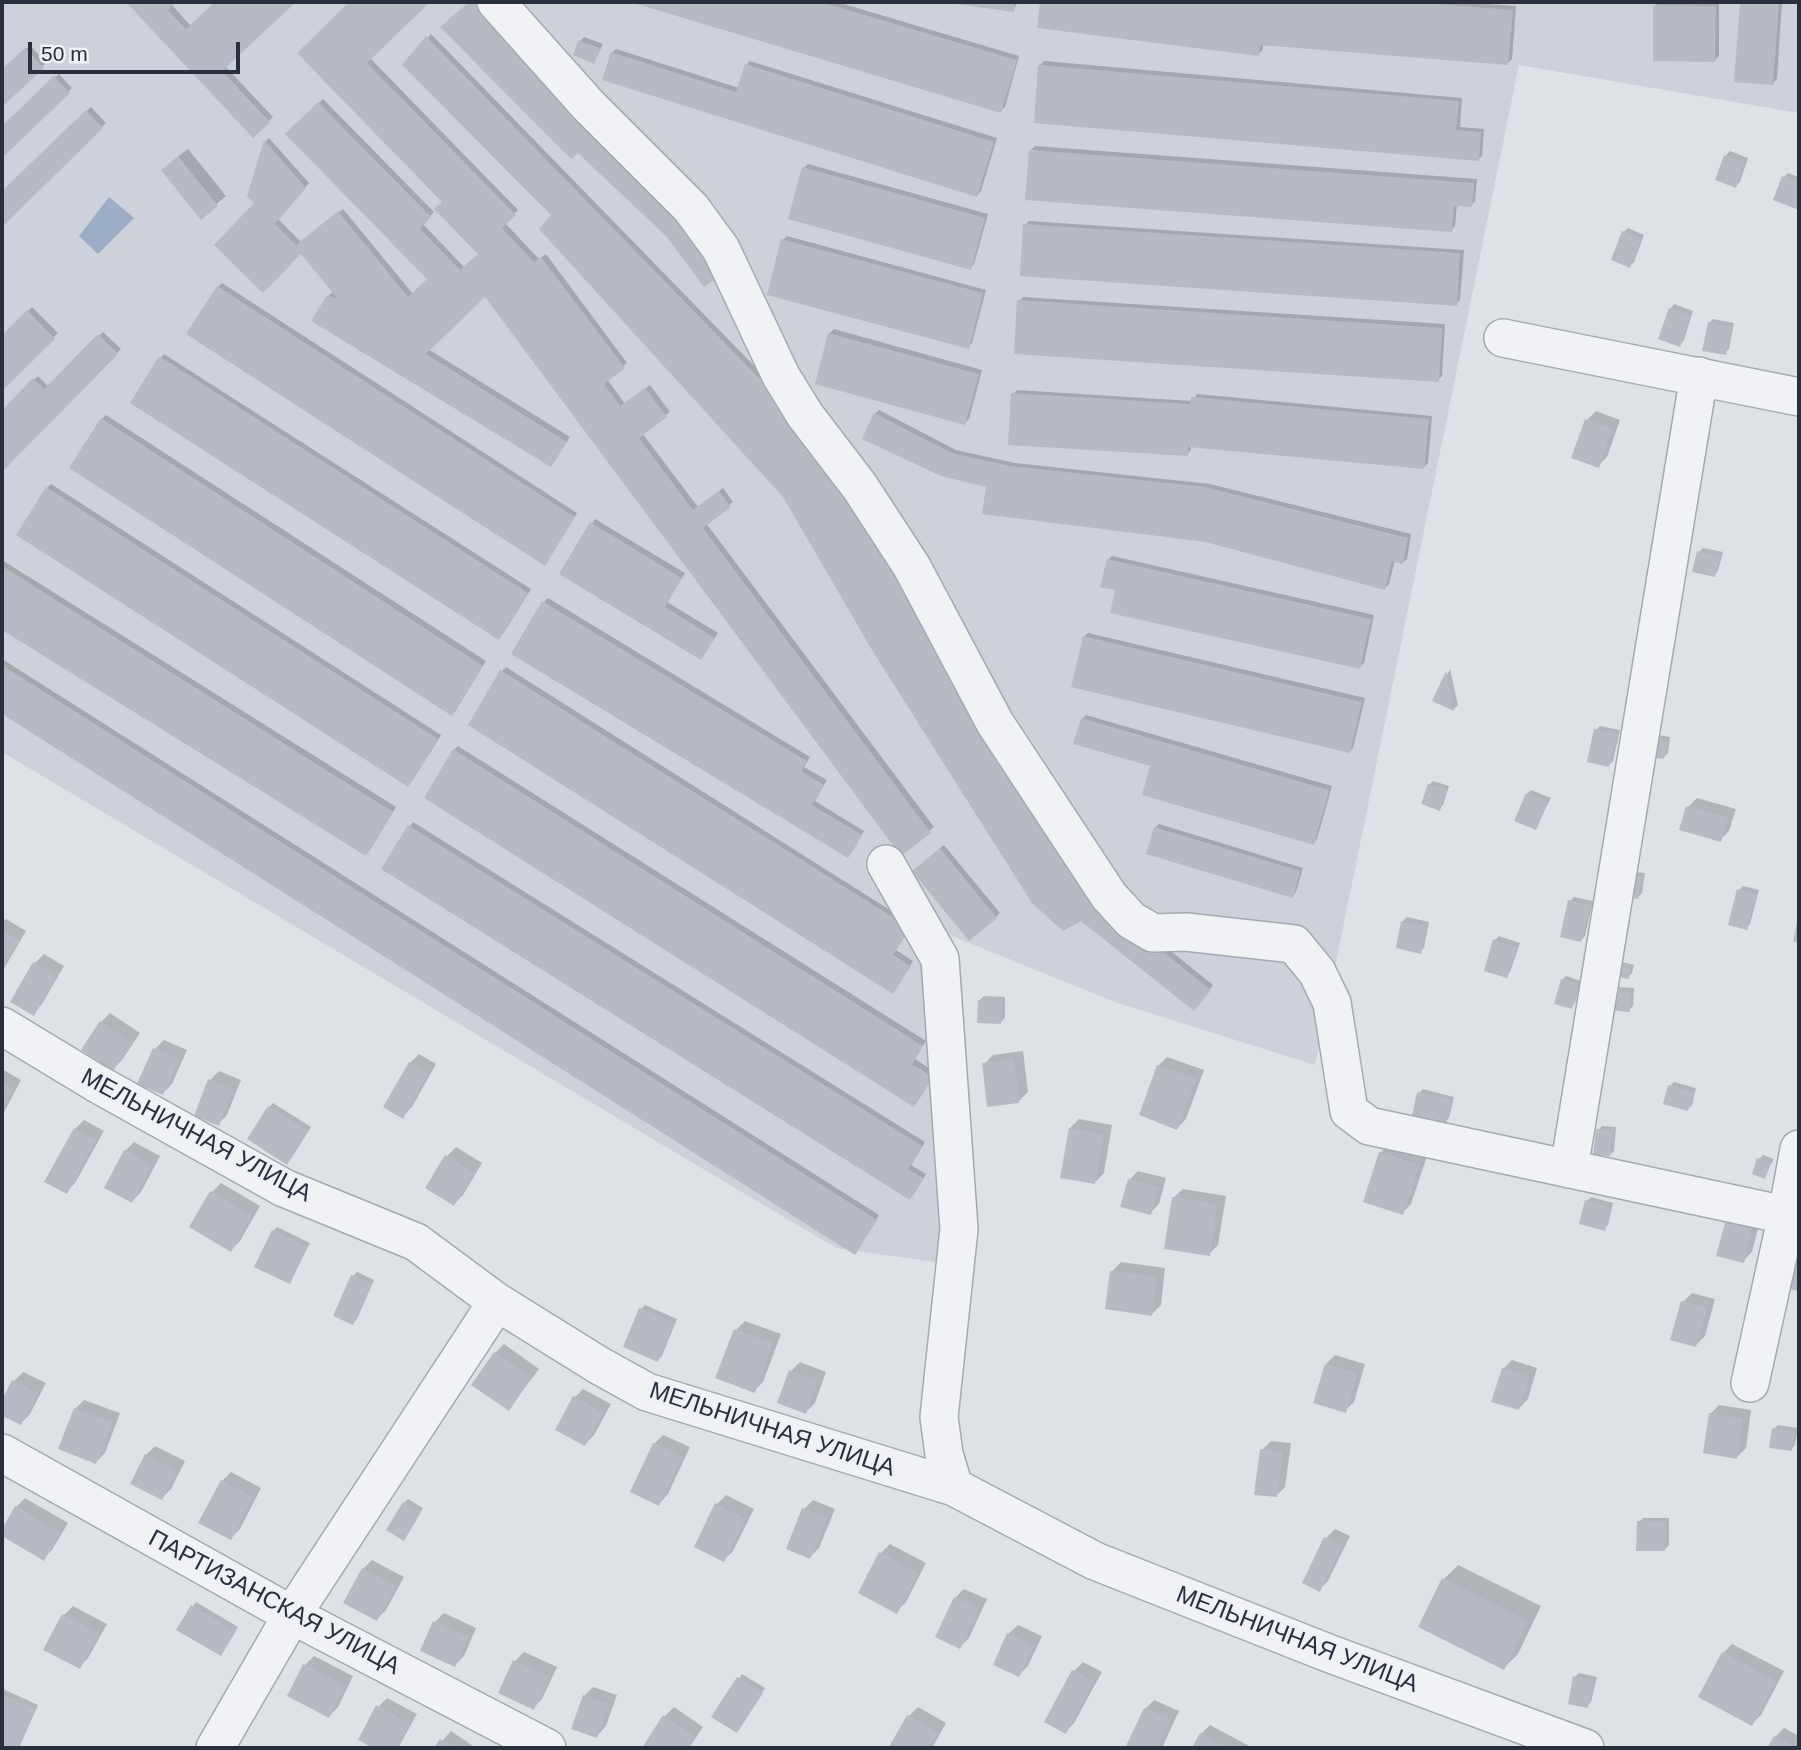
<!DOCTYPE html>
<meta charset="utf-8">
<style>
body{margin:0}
#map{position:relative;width:1801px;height:1750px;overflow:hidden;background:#dee2e7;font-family:Helvetica,sans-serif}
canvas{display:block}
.frame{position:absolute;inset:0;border:4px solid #292f3d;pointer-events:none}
.scale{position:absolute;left:28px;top:42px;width:212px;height:32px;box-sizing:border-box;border:4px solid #292f3d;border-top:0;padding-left:9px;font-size:21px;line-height:24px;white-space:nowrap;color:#292f3d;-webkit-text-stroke:5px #eef0f5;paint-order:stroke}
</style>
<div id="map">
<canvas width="1801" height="1750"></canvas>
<div class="frame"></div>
<div class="scale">50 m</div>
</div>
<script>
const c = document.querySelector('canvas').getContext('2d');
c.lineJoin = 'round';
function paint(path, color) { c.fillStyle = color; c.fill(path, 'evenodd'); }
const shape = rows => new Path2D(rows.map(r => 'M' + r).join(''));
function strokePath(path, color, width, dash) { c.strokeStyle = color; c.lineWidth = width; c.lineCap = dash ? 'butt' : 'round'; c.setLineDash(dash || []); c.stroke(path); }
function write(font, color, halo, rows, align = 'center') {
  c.font = font + ' Helvetica,sans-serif'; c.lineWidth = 5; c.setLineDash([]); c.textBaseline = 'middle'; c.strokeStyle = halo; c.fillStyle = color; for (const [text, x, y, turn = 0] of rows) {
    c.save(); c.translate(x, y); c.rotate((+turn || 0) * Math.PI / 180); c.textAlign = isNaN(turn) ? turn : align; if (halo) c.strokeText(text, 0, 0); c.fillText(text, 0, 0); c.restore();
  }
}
paint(shape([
 [2,2,1799,2,1799,113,1519,65,1315,1065,1115,1002,925,925,956,1265,836,1248,2,752]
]), '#cdd1d9');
paint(shape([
 [109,197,134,218,98,254,79,236]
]), '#9caec5');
paint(shape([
 [128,2,174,2,171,4,191,26,217,2,293,2,225,66,273,117,253,136],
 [351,2,427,2,370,58,518,210,505,223,539,259,546,254,627,363,607,379,625,404,650,385,670,412,642,433,698,507,723,488,733,502,706,523,934,827,901,853,486,295,428,349,570,437,551,465,328,296,334,291,301,252,263,291,257,203,249,196,266,141,269,138,309,183,278,219,301,242,343,209,413,294,429,279,287,134,323,99,434,212,423,224,465,268,480,254,444,202,299,53],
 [634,2,837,2,1019,56,1005,107,1000,111],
 [943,2,1018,2,1013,10],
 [1042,2,1459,2,1516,6,1512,59,1508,63,1263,43,1263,50,1258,54,1039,26],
 [1659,2,1719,2,1719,56,1715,60,1655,6],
 [1742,2,1782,2,1777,79,1773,83,1736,81],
 [431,34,802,415,969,689,1106,899,1213,985,1194,1009,1081,919,1063,929,1033,902,873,649,785,496,541,229,554,215,405,65],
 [584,37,603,44,594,62,580,41],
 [30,45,46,63,2,104,2,71],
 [616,49,739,88,746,65,750,61,997,138,981,191,977,195,612,53],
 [1044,61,1462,98,1460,127,1484,129,1482,156,1478,160,1040,65],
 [59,74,72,88,2,155,2,128],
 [91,107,106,123,2,224,2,193],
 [1035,146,1477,179,1475,201,1471,205,1457,204,1455,226,1451,230,1031,150],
 [188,149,226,196,201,217,172,161],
 [1730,151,1748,158,1740,182,1736,186,1718,179,1726,155],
 [808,164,988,214,974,264,970,268,804,168],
 [1788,173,1799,177,1799,208,1776,199,1784,177],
 [1029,221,1464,250,1460,300,1456,304,1025,225],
 [1628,228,1644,235,1634,262,1630,266,1624,232],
 [787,236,986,290,972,343,968,347,783,240],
 [222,283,577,513,548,560,218,287],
 [1023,297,1445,324,1442,376,1438,380,1019,301],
 [1674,304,1693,311,1684,340,1680,345,1670,309],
 [32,307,58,333,2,389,2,337],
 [1713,319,1734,323,1729,349,1725,353,1709,323],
 [834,329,982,370,969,419,965,423,817,382,830,333],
 [103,332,121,349,2,470,2,413,38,376,49,387],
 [164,354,531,589,503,634,499,637,161,358],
 [1017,390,1192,401,1197,394,1432,416,1428,463,1424,467,1191,446,1191,450,1187,454,1013,394],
 [879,410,956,450,1015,463,1210,484,1411,534,1407,559,1403,562,1395,560,1389,584,1385,588,988,486,875,414],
 [1596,411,1620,420,1607,457,1598,466,1587,420],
 [106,415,486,661,456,710,452,714,102,419],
 [51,484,441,735,412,781,408,785,47,488],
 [595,519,685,573,667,602,718,633,701,658,561,573],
 [1703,548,1723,552,1718,571,1714,575,1699,552],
 [1112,556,1374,615,1364,663,1359,668,1117,589,1108,560],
 [2,560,396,807,370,850,366,853,2,628],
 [548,598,810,757,804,767,827,780,815,801,864,831,852,852,544,602],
 [1088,633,1365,698,1353,748,1349,752,1084,637],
 [2,659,879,1215,859,1248,855,1252,2,712],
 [506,667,912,924,896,950,913,961,897,987,502,671],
 [1450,669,1458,705,1454,709,1434,700],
 [1086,715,1332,786,1317,839,1313,843,1152,765,1082,719],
 [1600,726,1620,730,1613,761,1609,765,1596,730],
 [1658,735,1670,737,1668,753,1664,757,1651,755],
 [458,746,926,1041,915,1059,935,1072,918,1101,454,750],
 [1433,781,1449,786,1443,805,1439,809,1429,785],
 [1531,790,1551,798,1535,828,1527,794],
 [1697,798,1736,809,1729,831,1720,840,1688,807],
 [413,822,925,1142,911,1165,926,1174,914,1194,910,1198,383,868],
 [1159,824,1303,868,1296,892,1292,896,1155,828],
 [944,845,1000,913,996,917,918,867],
 [1635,872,1645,873,1642,893,1638,897],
 [1743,886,1759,890,1750,924,1746,928,1739,890],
 [1574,897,1593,901,1585,936,1581,941,1570,901],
 [1407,917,1429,922,1424,948,1420,952,1403,921],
 [6,919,26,931,2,972,2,923],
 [1499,936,1520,943,1510,972,1506,976,1495,940],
 [44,954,64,966,42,1004,33,1013,12,1001,35,963],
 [1623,962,1634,965,1632,973,1628,977,1619,966],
 [1566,976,1581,981,1575,1003,1571,1007,1562,980],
 [1618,987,1634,988,1633,1006,1629,1010,1614,991],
 [984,996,1005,997,1005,1018,1001,1022,980,1000],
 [110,1013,140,1033,122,1060,113,1069,101,1022],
 [164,1040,187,1050,172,1084,163,1093,139,1083,155,1049],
 [1023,1051,1028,1092,1019,1101,984,1064,993,1055],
 [419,1054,436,1064,412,1107,403,1116,410,1063],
 [1167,1057,1204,1070,1186,1119,1177,1128,1158,1066],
 [2,1069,21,1080,2,1116],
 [219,1071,241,1080,227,1115,218,1124,210,1080],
 [1674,1082,1696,1088,1692,1105,1688,1109,1670,1086],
 [1423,1089,1454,1097,1449,1118,1445,1122,1419,1093],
 [273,1103,311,1127,291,1159,269,1107],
 [1079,1119,1112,1125,1104,1173,1095,1182,1070,1128],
 [84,1120,104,1131,75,1183,66,1192,75,1129],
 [1602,1126,1616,1127,1614,1151,1610,1155,1598,1130],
 [134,1142,160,1156,141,1192,132,1201,125,1151],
 [1390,1144,1427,1156,1411,1204,1402,1213,1380,1153],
 [456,1147,482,1163,463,1195,454,1204,447,1156],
 [1763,1155,1774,1159,1764,1177,1759,1159],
 [1138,1171,1166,1178,1159,1204,1150,1213,1129,1180],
 [221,1183,260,1206,240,1241,231,1250,191,1227,212,1192],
 [1183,1189,1226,1196,1218,1245,1209,1254,1173,1198],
 [1591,1197,1613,1203,1608,1225,1604,1229,1587,1201],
 [1761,1217,1752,1252,1743,1261,1718,1255],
 [277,1227,310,1243,290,1282,273,1231],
 [1121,1262,1165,1268,1161,1305,1152,1314,1112,1271],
 [357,1272,374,1280,357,1319,353,1323,353,1276],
 [1692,1293,1715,1299,1705,1336,1696,1345,1683,1302],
 [645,1305,677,1319,662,1356,658,1360,625,1346,641,1309],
 [745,1321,781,1334,763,1382,754,1391,718,1377,736,1330],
 [504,1344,539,1369,509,1409,495,1353],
 [1335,1355,1365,1364,1354,1402,1345,1411,1326,1364],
 [1512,1360,1537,1368,1528,1399,1519,1408,1503,1369],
 [800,1362,826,1372,815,1403,806,1412,791,1371],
 [23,1372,46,1383,30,1414,21,1423,2,1414,2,1404,14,1381],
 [583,1389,611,1404,594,1435,585,1444,574,1398],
 [84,1400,120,1413,105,1453,96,1462,75,1409],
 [1719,1405,1751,1410,1746,1448,1737,1457,1710,1414],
 [1778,1425,1798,1428,1795,1445,1791,1449,1774,1429],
 [663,1435,690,1447,668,1494,659,1504,654,1444],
 [1271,1441,1291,1443,1285,1487,1276,1496,1262,1450],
 [155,1446,185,1461,171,1489,162,1498,146,1455],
 [231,1472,261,1488,240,1529,231,1538,222,1481],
 [726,1495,754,1509,733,1551,724,1560,717,1504],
 [25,1498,68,1523,52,1550,43,1558,2,1534,16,1507],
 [408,1499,423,1508,404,1538,404,1503],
 [813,1500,835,1509,819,1548,810,1557,804,1509],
 [1643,1518,1669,1518,1669,1545,1664,1550,1639,1522],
 [1335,1529,1350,1536,1328,1581,1319,1590,1326,1538],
 [890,1544,926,1563,906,1602,897,1611,881,1553],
 [372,1560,404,1577,386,1610,377,1619,363,1569],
 [1458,1565,1541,1606,1518,1654,1504,1668,1420,1626,1444,1579],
 [964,1589,987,1599,969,1638,960,1647,955,1598],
 [196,1602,238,1627,224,1650,179,1629],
 [73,1606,107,1624,88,1658,79,1667,45,1649,64,1615],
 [444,1613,476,1628,464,1656,455,1665,435,1622],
 [1018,1625,1042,1636,1028,1666,1019,1675,1008,1634],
 [1732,1644,1784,1671,1761,1715,1752,1724,1723,1653],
 [524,1652,557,1667,542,1699,533,1708,500,1692,515,1661],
 [314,1656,353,1676,338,1707,329,1716,289,1695,305,1665],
 [1083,1662,1102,1672,1074,1723,1065,1732,1047,1722,1074,1671],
 [1579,1673,1597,1677,1591,1702,1587,1706,1575,1677],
 [742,1674,765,1688,740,1727,714,1717],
 [593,1687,617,1695,606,1726,597,1736,584,1696],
 [3,1689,38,1705,19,1748,2,1748],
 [387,1698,417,1714,398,1748,377,1748,360,1739,378,1707],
 [1154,1700,1179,1711,1162,1748,1127,1748,1145,1709],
 [674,1707,703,1727,689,1748,644,1748,665,1716],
 [918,1707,946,1723,932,1748,895,1748,891,1746,909,1716],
 [1210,1725,1253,1748,1194,1748,1201,1734],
 [1784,1728,1799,1736,1799,1748,1769,1748,1775,1737],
 [451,1731,476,1748,436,1748]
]), '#0003');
paint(shape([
 [126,2,176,2,168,10,186,29,215,2,296,2,222,71,270,122,253,138],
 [349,2,430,2,367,63,516,215,502,228,534,262,541,257,625,368,604,384,620,406,645,388,667,417,639,438,693,510,719,491,731,507,703,528,931,833,901,856,485,297,426,354,567,442,551,467,311,321,327,295,338,299,301,254,263,293,214,245,254,203,247,196,264,140,306,188,275,224,296,245,338,211,408,297,427,279,285,134,318,102,431,217,420,229,460,270,478,254,434,209,442,202,297,53],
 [469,2,473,2,693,224,721,275,704,287,667,237,578,153,571,159,440,27],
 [630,2,821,2,1017,60,1001,113],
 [942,2,1015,2,1014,12],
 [1040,2,1413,2,1513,10,1508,65,1260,45,1259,56,1037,28],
 [1740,2,1779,2,1773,85,1734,82],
 [1653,5,1716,6,1715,62,1653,61],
 [426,36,799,419,965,693,1102,903,1211,990,1194,1011,1081,921,1063,931,1032,903,872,650,783,497,539,229,551,215,402,65],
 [578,40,600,48,594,64,573,55],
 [25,48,44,68,2,107,2,69],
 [611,52,736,92,745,64,994,142,977,197,602,80],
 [1038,65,1459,101,1456,130,1481,132,1479,161,1034,123],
 [54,76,70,93,2,158,2,126],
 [86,110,103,128,2,227,2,191],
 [1029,150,1474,183,1472,207,1454,206,1452,232,1025,200],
 [1724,155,1745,162,1736,188,1715,180],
 [178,156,218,206,201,220,161,170],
 [802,167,985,218,971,270,788,219],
 [1782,176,1799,183,1799,210,1773,200],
 [1023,224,1460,253,1457,306,1020,276],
 [1622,231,1641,239,1630,268,1611,260],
 [781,239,983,293,969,349,767,295],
 [217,286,575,517,545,566,186,334],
 [1017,300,1442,328,1439,382,1014,354],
 [1669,308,1690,315,1680,347,1658,339],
 [27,310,55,339,2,391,2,335],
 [1708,322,1731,327,1726,355,1702,351],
 [828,333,979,374,965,425,815,384],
 [98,334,118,354,2,472,2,410,33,378,44,389],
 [159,356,528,593,499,640,130,403],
 [1011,393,1190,404,1191,397,1429,419,1424,469,1188,447,1188,456,1008,445],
 [874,413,952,453,1010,466,1205,487,1408,538,1403,564,1392,561,1385,590,1206,542,982,514,986,487,941,476,862,439],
 [101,418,483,666,452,716,69,468],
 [1585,419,1612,429,1599,468,1571,458],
 [46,487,438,739,408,787,16,535],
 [590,522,682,578,665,607,715,638,701,660,559,574],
 [1697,551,1720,556,1715,577,1692,572],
 [1107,559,1371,619,1360,669,1110,613,1115,590,1100,587],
 [2,566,393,812,366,856,2,630],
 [542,601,807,761,801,771,824,785,812,805,862,835,848,858,511,654],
 [1083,636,1362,702,1350,753,1071,687],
 [2,665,877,1220,855,1255,2,714],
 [500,670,910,928,893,955,911,966,893,994,468,725],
 [1446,671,1454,711,1432,701],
 [1081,718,1329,790,1314,845,1142,795,1150,766,1073,744],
 [1594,729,1617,734,1609,767,1587,762],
 [1652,739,1667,741,1664,759,1649,757],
 [453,749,923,1046,912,1064,933,1077,914,1107,424,798],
 [1428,784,1446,790,1440,811,1421,804],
 [1526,793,1548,803,1536,830,1514,821],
 [1686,806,1728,818,1721,842,1679,830],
 [408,825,922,1146,908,1169,923,1178,910,1200,381,869],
 [1154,827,1300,871,1293,898,1146,854],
 [940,848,997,918,969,941,912,871],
 [1629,875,1642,877,1638,899,1625,897],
 [1737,889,1756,894,1747,930,1728,925],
 [1568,900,1590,905,1581,942,1560,937],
 [1798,918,1799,918,1799,943,1793,941],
 [1401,921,1426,926,1421,954,1396,948],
 [2,930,19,941,2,969],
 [1493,939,1517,947,1507,978,1484,971],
 [33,962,57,976,34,1016,10,1002],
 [1617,965,1631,969,1629,979,1614,976],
 [1561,979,1578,984,1572,1009,1554,1004],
 [1613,990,1631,992,1630,1012,1611,1010],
 [978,1000,1002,1001,1001,1024,977,1023],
 [100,1021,132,1043,113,1071,81,1050],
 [153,1048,179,1059,163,1095,137,1084],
 [1014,1059,1019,1103,987,1107,982,1063],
 [409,1062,428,1074,403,1119,383,1107],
 [1157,1065,1196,1079,1177,1130,1139,1115],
 [208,1079,233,1089,219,1126,194,1116],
 [2,1083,14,1089,2,1112],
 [1668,1085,1694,1092,1688,1111,1663,1104],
 [1417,1092,1451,1100,1446,1124,1412,1116],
 [268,1106,308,1131,287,1165,247,1139],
 [74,1128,96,1140,67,1194,44,1182],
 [1069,1128,1104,1134,1095,1184,1060,1178],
 [1596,1129,1613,1131,1610,1156,1593,1155],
 [124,1150,152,1165,132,1203,104,1188],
 [1379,1152,1419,1165,1403,1215,1363,1202],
 [445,1155,474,1173,454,1206,425,1188],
 [1757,1158,1771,1163,1765,1179,1752,1174],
 [1128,1179,1158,1187,1151,1215,1120,1207],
 [210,1191,252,1215,231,1252,189,1227],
 [1172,1197,1217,1204,1210,1256,1164,1249],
 [1585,1200,1610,1207,1605,1231,1579,1224],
 [1726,1219,1753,1226,1744,1263,1716,1256],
 [272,1230,307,1247,290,1284,254,1267],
 [1798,1255,1799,1255,1799,1291,1790,1289],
 [1110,1271,1157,1277,1152,1316,1105,1309],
 [351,1275,372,1284,353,1325,333,1316],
 [1681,1301,1707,1308,1696,1347,1670,1340],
 [639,1308,674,1323,658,1362,623,1347],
 [734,1329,773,1343,755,1393,715,1378],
 [494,1352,531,1378,509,1411,471,1385],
 [1325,1364,1357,1373,1346,1413,1313,1403],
 [1502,1368,1529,1377,1519,1410,1491,1402],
 [789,1370,818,1381,806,1414,777,1403],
 [12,1380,38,1393,21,1425,2,1416,2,1400],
 [573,1396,603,1413,585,1446,555,1430],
 [74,1408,112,1422,96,1464,58,1449],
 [1709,1413,1743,1419,1737,1459,1703,1453],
 [1772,1428,1794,1431,1792,1451,1769,1448],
 [653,1443,682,1457,659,1506,630,1492],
 [1260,1449,1282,1452,1277,1497,1254,1495],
 [145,1454,177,1470,162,1500,130,1484],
 [221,1480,253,1497,231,1540,198,1523],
 [403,1502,421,1512,404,1541,386,1530],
 [715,1503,746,1519,724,1562,694,1547],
 [15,1506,60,1533,44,1561,2,1536,2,1529],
 [802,1508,827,1518,810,1559,786,1549],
 [1637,1521,1666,1522,1665,1551,1636,1551],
 [1324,1537,1342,1546,1320,1592,1302,1583],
 [879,1552,918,1573,897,1614,858,1593],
 [362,1568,396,1586,377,1621,343,1603],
 [1442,1578,1528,1621,1504,1670,1418,1627],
 [954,1597,979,1608,960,1649,935,1637],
 [191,1605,236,1631,221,1656,176,1630],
 [62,1614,99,1633,80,1669,43,1650],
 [433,1621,468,1637,455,1667,420,1651],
 [1007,1633,1034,1646,1019,1677,993,1665],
 [1722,1652,1776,1681,1752,1726,1698,1697],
 [513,1660,550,1677,534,1710,498,1693],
 [303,1664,345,1686,329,1718,287,1696],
 [1072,1670,1094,1681,1066,1734,1044,1722],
 [1573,1676,1594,1681,1588,1708,1568,1704],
 [737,1677,763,1693,737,1733,711,1717],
 [2,1694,36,1709,18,1748,2,1748],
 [583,1695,609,1704,597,1738,571,1729],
 [376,1705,410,1724,396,1748,373,1748,358,1740],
 [1144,1708,1171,1720,1158,1748,1125,1748],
 [663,1715,695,1736,688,1748,642,1748],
 [907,1715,938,1733,929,1748,889,1747],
 [1200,1733,1228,1748,1192,1748],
 [1774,1736,1798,1748,1767,1748],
 [440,1739,454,1748,434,1748]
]), '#b6bbc3');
const minor = shape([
 [496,2,588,105,691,208,721,249,781,376,805,415,860,487,912,567,995,723,1109,896,1131,920,1153,933,1186,932,1294,944,1317,972,1332,1003,1349,1111,1369,1126,1799,1218],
 [1503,338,1799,397],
 [886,864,940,959,959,1229,939,1417,944,1454,954,1487],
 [2,1026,96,1083,284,1188,416,1242,497,1302,600,1366,647,1392,954,1487,1095,1561,1328,1653,1585,1748],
 [1569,1169,1699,376],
 [1750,1383,1787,1215,1799,1149],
 [2,1453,292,1615,547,1748],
 [215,1748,292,1615,497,1302]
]);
strokePath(minor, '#a4a9b1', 40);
strokePath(minor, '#f1f2f5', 37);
write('24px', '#292f3d', '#eef0f5', [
 ["МЕЛЬНИЧНАЯ УЛИЦА",196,1136,28],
 ["МЕЛЬНИЧНАЯ УЛИЦА",772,1430,18],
 ["ПАРТИЗАНСКАЯ УЛИЦА",274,1603,28],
 ["МЕЛЬНИЧНАЯ УЛИЦА",1297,1640,21]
]);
</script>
